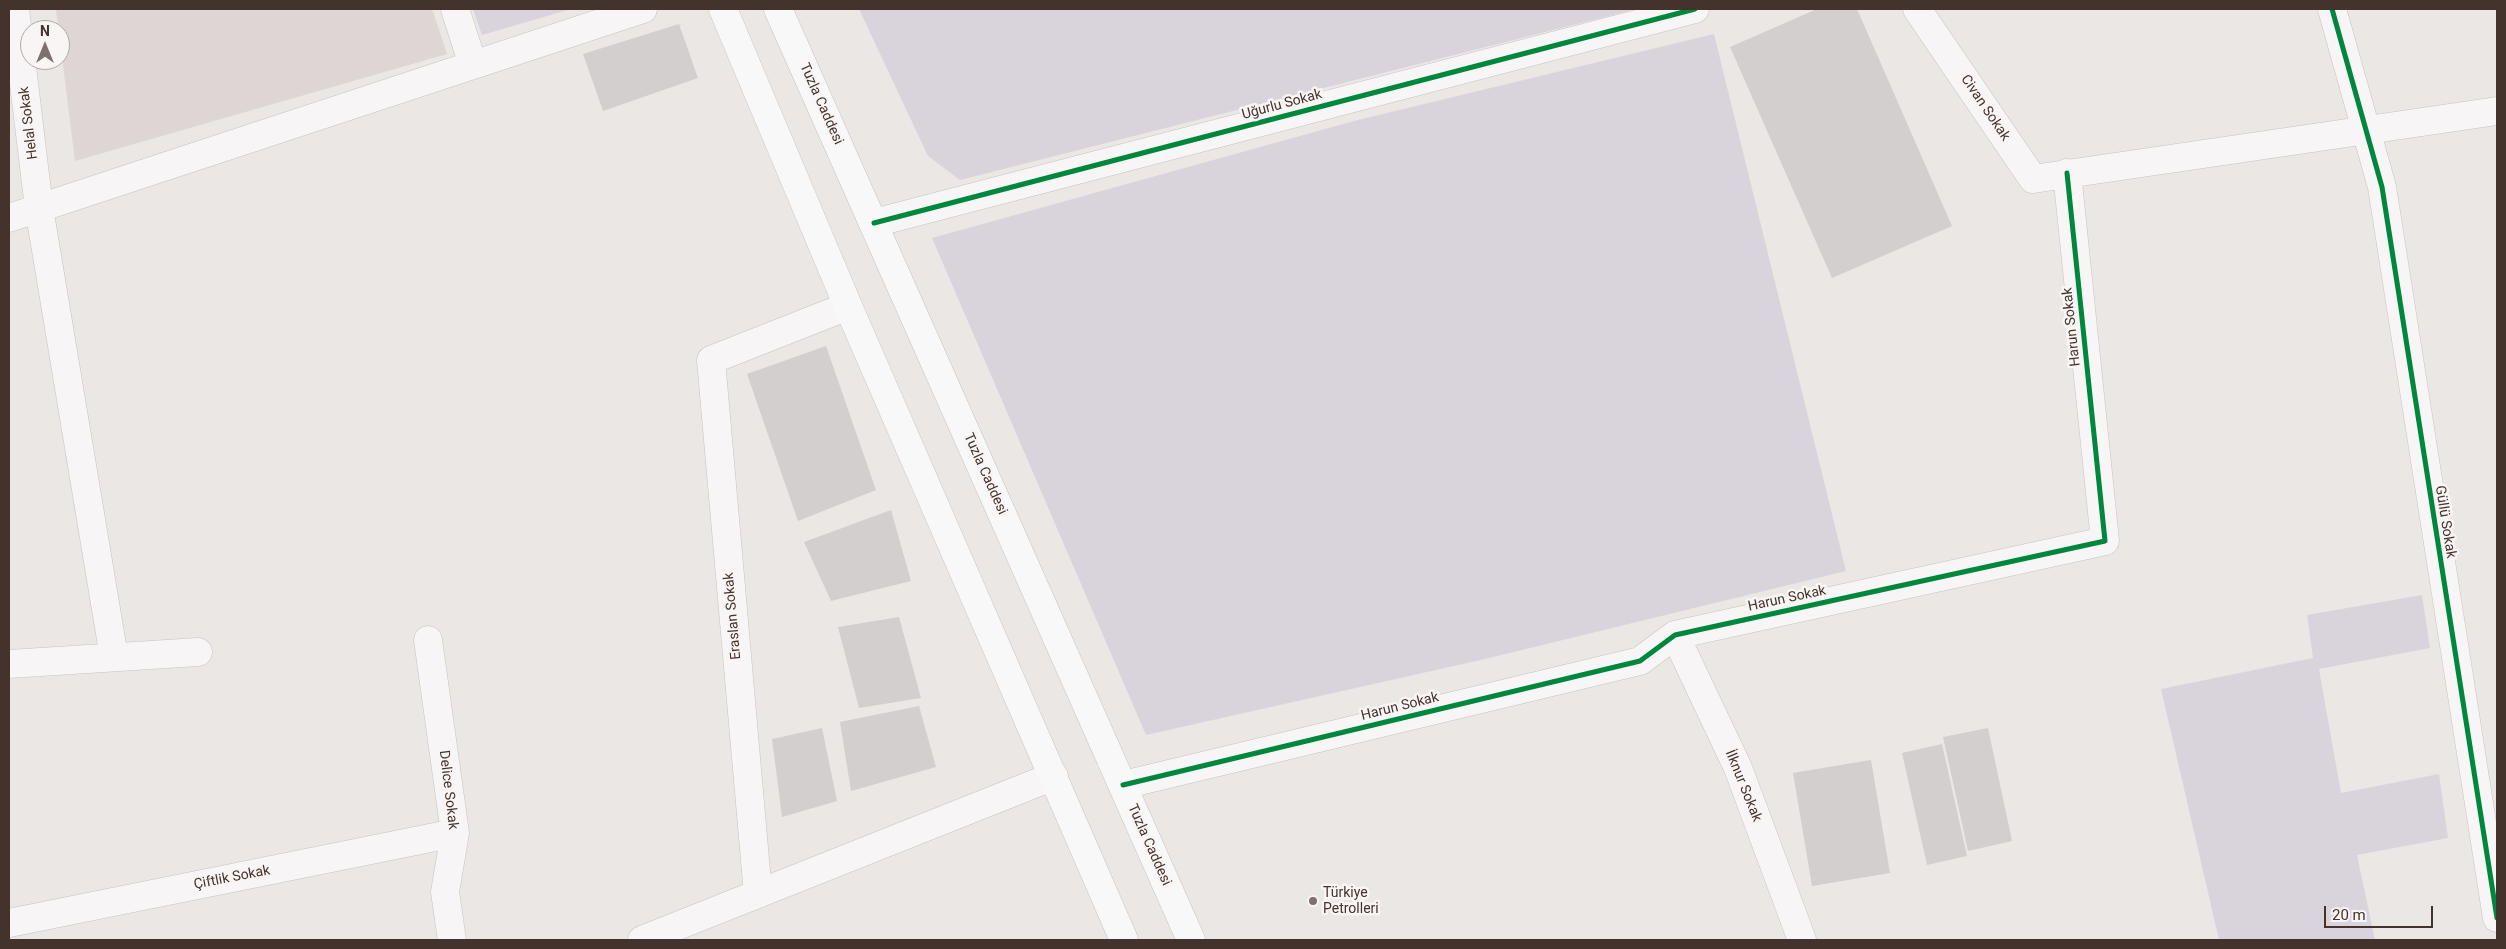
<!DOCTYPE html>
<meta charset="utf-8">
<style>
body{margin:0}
#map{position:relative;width:2506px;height:949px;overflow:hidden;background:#eae7e5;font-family:Roboto,sans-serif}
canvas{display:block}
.frame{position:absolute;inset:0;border:10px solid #44322c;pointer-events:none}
.north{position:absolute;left:20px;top:20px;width:50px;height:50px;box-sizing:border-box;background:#f9f5f4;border:1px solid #b1a7a4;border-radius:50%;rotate:0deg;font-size:14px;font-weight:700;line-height:20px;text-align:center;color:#44322c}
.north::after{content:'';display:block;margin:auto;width:18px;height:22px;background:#7e716d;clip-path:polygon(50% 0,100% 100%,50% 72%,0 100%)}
.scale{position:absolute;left:2324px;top:906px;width:109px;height:22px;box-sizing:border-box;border:2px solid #44322c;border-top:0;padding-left:6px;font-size:15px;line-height:18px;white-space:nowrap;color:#44322c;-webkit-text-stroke:4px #f9f5f4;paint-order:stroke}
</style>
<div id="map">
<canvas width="2506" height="949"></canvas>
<div class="frame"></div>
<div class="north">N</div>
<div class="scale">20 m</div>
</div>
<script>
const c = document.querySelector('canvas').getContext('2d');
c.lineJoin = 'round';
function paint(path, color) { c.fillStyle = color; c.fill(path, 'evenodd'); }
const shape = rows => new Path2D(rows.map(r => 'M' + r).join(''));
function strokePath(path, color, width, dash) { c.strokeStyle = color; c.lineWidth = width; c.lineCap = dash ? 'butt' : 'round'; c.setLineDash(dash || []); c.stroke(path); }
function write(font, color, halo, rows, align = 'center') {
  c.font = font + ' Roboto,sans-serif'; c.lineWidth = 5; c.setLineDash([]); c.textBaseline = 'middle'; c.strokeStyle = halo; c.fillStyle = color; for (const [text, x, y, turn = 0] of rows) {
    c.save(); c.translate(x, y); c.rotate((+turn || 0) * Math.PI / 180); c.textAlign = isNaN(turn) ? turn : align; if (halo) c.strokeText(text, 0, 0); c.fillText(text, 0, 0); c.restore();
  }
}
paint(shape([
 [56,9,432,9,447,54,75,161]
]), '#ddd6d4');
paint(shape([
 [473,9,571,9,482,35],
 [859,9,1636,9,960,180,928,156],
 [1714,34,1846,571,1485,659,1146,735,932,238,1354,121],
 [2422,595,2430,648,2319,669,2341,793,2439,774,2448,838,2357,855,2375,940,2219,940,2161,689,2313,658,2307,615]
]), '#d9d4dc');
paint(shape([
 [1817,9,1857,9,1952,226,1832,278,1730,47],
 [679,24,698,78,603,111,583,54],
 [826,346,876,490,798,521,747,374],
 [891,510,911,581,831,601,804,542],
 [899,617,921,698,859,708,838,627],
 [919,706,936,767,851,791,840,722],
 [822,728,837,801,782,817,772,739],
 [1988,728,2012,841,1968,851,1943,737],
 [1942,744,1967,856,1927,865,1902,753],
 [1871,760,1890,873,1812,886,1793,773]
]), '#d2cfce');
const street = shape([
 [15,9,39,208,114,657],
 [455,9,473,65],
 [1917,9,2033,179,2497,111],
 [2332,9,2382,187,2497,918],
 [9,218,643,9],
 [874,223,1695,9],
 [1675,635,1738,768,1802,940],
 [428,640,455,833,445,892,452,940],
 [9,664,198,652],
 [1123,785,1640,661,1675,635,2105,541,2067,173],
 [758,894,711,360,848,306],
 [9,923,455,833],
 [642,940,1054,776]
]);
const primary = shape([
 [723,9,848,306,1124,940],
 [778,9,1191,940]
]);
strokePath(street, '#c6c3c1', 29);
strokePath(primary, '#c8c3c2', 29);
strokePath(street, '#f7f5f5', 28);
strokePath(primary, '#f8f8f8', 28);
strokePath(shape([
 [2332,9,2382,187,2497,918],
 [874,223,1695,9],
 [1123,785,1640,661,1675,635,2105,541,2067,173]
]), '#00873e', 5);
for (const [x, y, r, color] of [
 [1313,901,5,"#7e716d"]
]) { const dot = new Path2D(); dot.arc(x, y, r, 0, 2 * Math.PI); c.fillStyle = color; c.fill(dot); strokePath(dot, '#f9f5f4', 2); }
write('14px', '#44322c', '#f9f5f4', [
 ["Tuzla Caddesi",821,104,66],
 ["Uğurlu Sokak",1282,105,-15],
 ["Civan Sokak",1985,108,56],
 ["Helal Sokak",29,123,-97],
 ["Harun Sokak",2072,327,-96],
 ["Tuzla Caddesi",985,474,66],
 ["Güllü Sokak",2445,522,81],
 ["Harun Sokak",1787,599,-12],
 ["Eraslan Sokak",733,616,-95],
 ["Harun Sokak",1400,707,-14],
 ["İlknur Sokak",1743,786,68],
 ["Delice Sokak",448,790,83],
 ["Tuzla Caddesi",1149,845,66],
 ["Çiftlik Sokak",232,878,-11]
]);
write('14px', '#44322c', '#f9f5f4', [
 ["Türkiye",1323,893],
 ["Petrolleri",1323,909]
], 'left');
</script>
